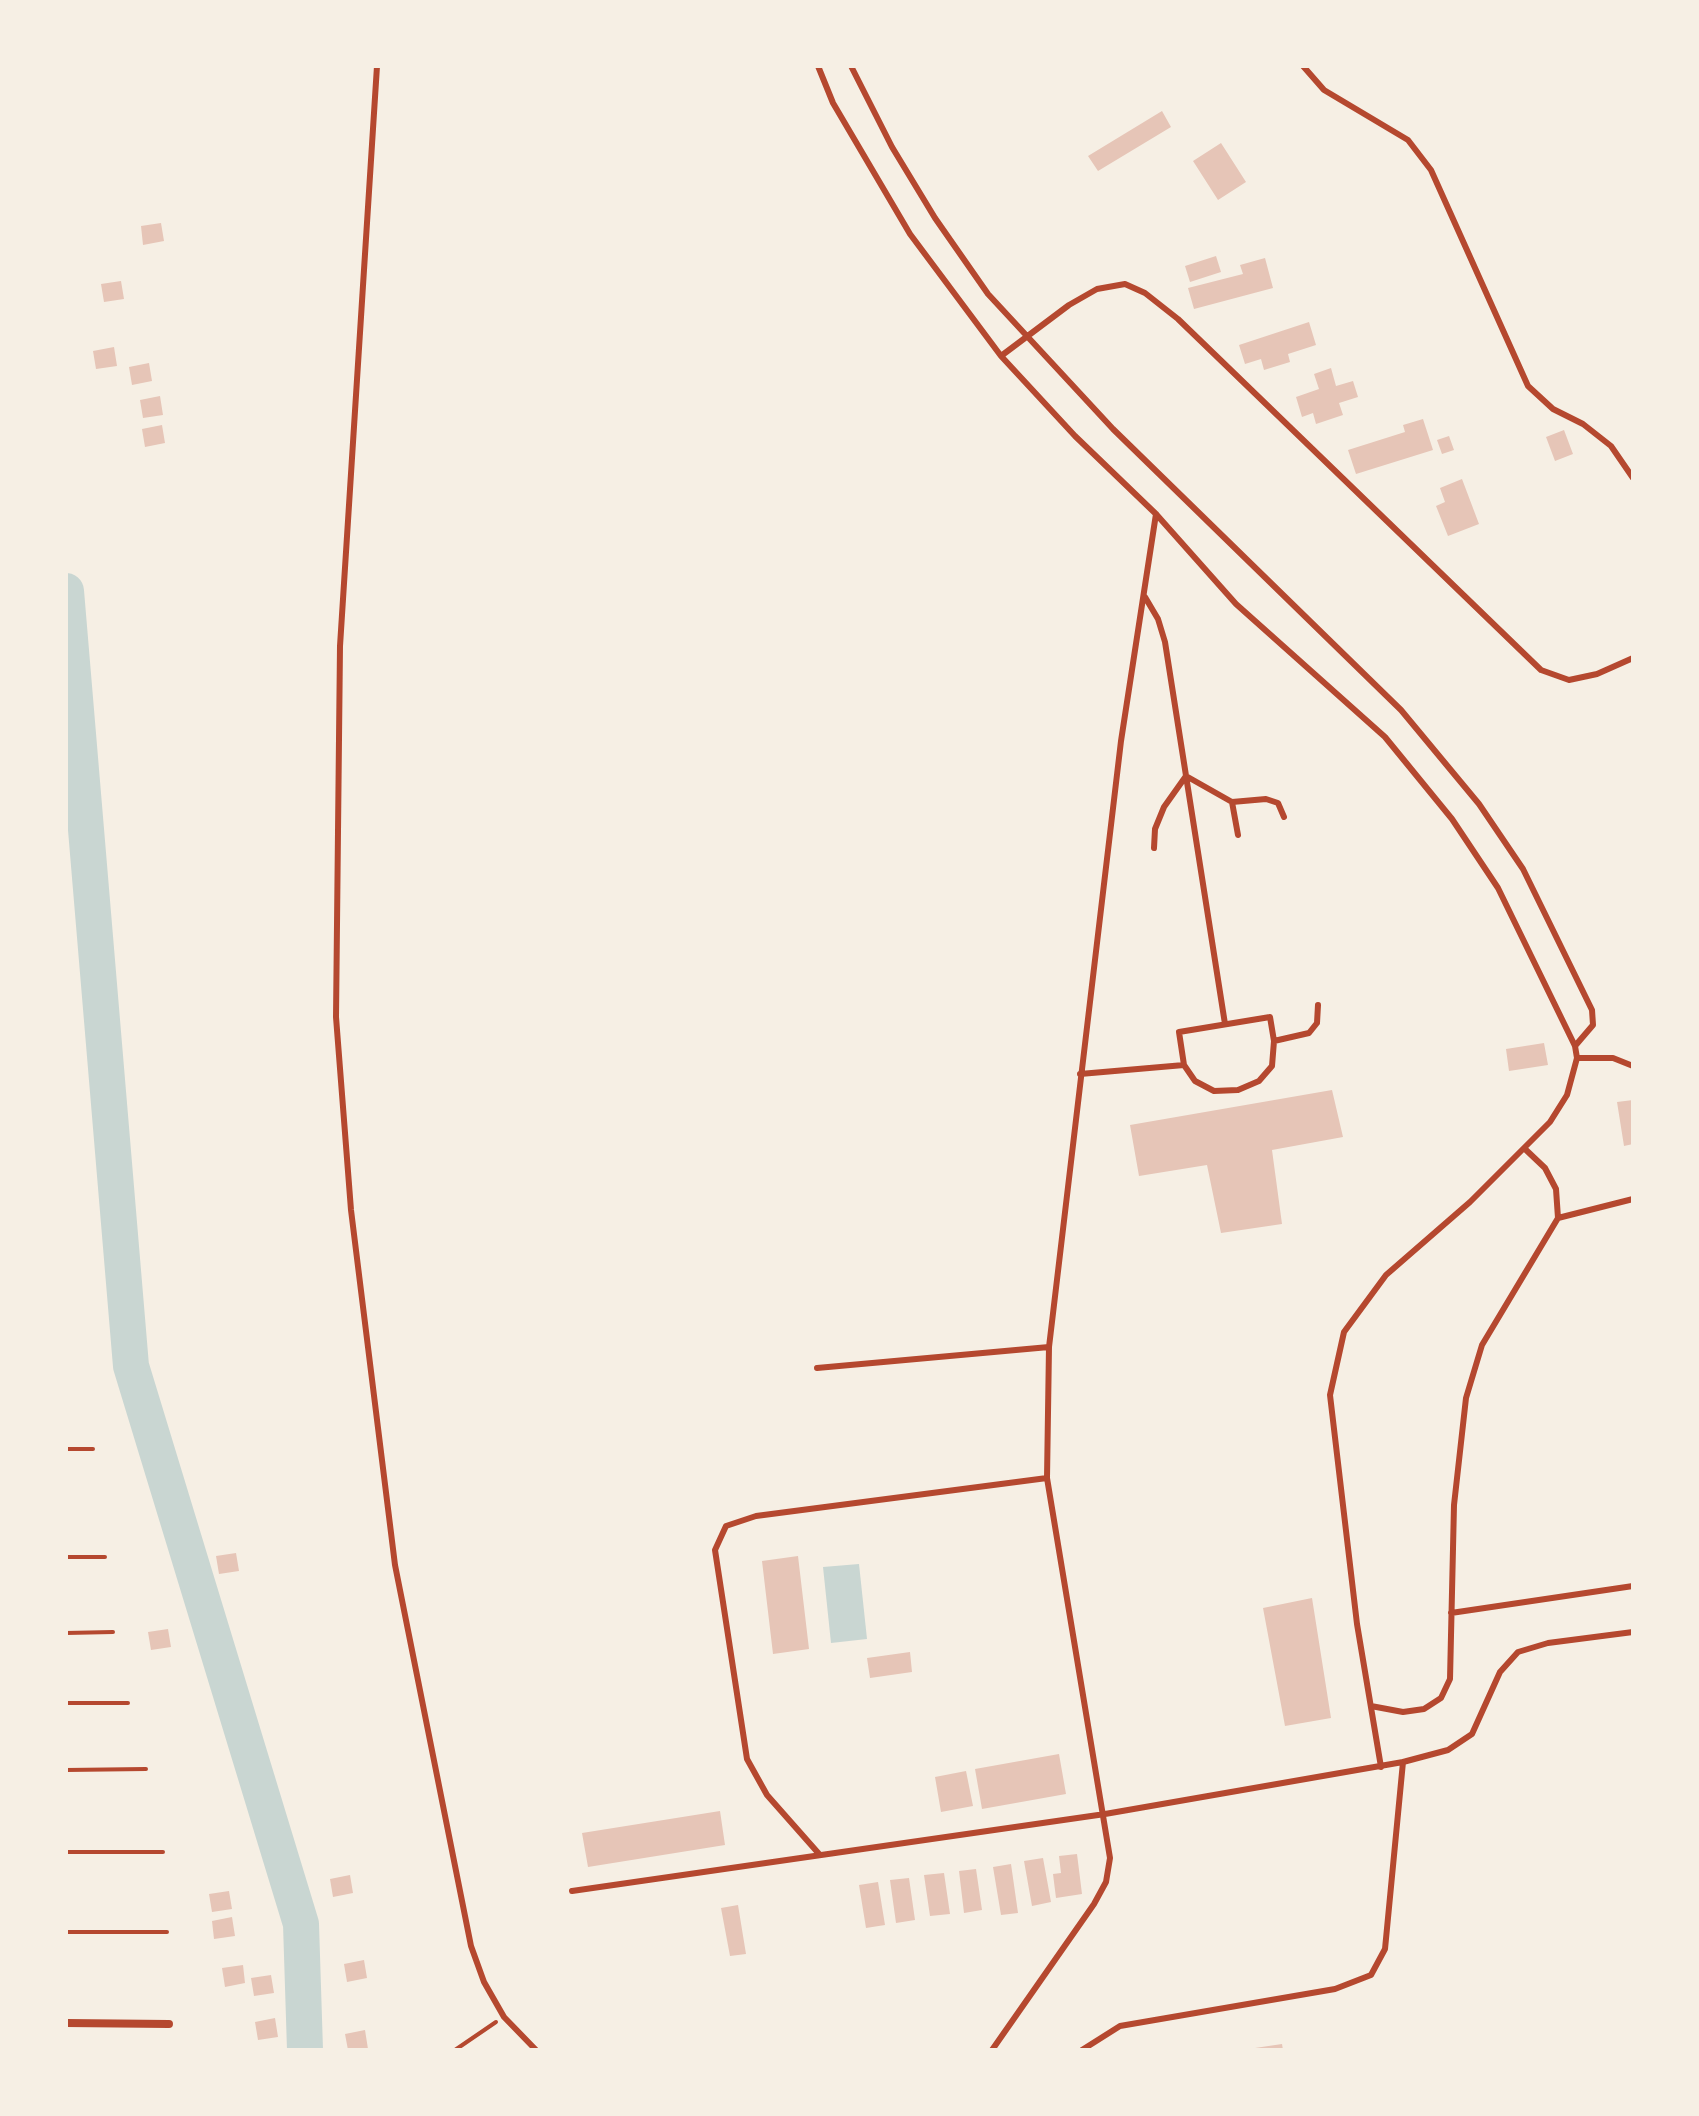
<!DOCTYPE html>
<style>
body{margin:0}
#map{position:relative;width:1699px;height:2116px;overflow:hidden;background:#f6efe4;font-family:"Fira Sans",sans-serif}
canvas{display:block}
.frame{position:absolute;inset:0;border:68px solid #f6efe4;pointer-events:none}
</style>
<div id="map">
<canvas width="1699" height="2116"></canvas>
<div class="frame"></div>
</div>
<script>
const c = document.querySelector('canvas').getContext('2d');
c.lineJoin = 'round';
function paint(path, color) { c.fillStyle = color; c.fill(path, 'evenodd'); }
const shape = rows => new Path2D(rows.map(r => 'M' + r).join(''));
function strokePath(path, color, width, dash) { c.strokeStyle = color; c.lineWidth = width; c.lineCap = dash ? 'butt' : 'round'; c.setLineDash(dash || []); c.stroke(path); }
paint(shape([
 [859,1564,867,1639,831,1643,823,1567]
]), '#c9d6d2');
strokePath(shape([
 [66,591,131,1366,301,1924,305,2050]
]), '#c9d6d2', 36);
paint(shape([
 [1162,111,1171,127,1098,171,1088,156],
 [1221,143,1246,182,1218,200,1193,161],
 [161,223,164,241,143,245,141,226],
 [1216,256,1221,272,1190,282,1185,266],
 [1265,258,1273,288,1194,309,1188,288,1243,274,1240,265],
 [121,281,124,299,104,302,101,284],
 [1309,322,1316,345,1288,354,1290,362,1264,370,1261,359,1245,364,1239,345],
 [114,347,117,366,96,369,93,351],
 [149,363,152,381,132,385,129,367],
 [1331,368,1336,386,1353,381,1358,397,1339,403,1343,415,1316,424,1313,413,1302,417,1296,397,1319,389,1314,374],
 [160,396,163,415,143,418,140,400],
 [1423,419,1433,450,1356,474,1348,450,1405,432,1403,425],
 [162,425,165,443,145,447,142,429],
 [1564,430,1573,454,1555,461,1546,437],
 [1449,436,1454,450,1442,454,1437,440],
 [1462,479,1479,524,1448,536,1436,506,1445,502,1440,488],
 [1544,1043,1548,1065,1509,1071,1506,1049],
 [1332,1090,1343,1137,1272,1150,1282,1224,1221,1233,1207,1165,1139,1176,1130,1125],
 [1633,1100,1633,1144,1624,1146,1617,1102],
 [236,1553,239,1571,219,1574,216,1556],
 [798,1556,809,1649,773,1654,762,1561],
 [1312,1598,1331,1718,1285,1726,1263,1608],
 [168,1629,171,1647,151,1650,148,1632],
 [910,1652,912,1672,870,1678,867,1658],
 [1059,1754,1066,1794,982,1809,975,1769],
 [966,1771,973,1806,941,1812,935,1777],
 [720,1811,725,1845,588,1867,582,1833],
 [1077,1854,1082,1894,1056,1898,1053,1874,1061,1873,1059,1856],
 [1043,1858,1051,1902,1032,1906,1024,1861],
 [1011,1864,1018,1913,1001,1915,993,1867],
 [976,1869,982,1910,964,1913,959,1871],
 [944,1873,950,1914,930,1916,924,1875],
 [350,1875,353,1893,333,1897,330,1879],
 [909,1878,915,1920,896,1923,890,1880],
 [878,1882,885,1925,866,1928,859,1885],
 [229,1891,232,1909,212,1912,209,1894],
 [738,1905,746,1954,730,1956,721,1908],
 [232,1917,235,1936,214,1939,212,1921],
 [364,1960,367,1978,347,1982,344,1964],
 [243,1965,245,1983,225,1987,222,1968],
 [271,1975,274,1993,254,1996,251,1978],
 [275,2018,278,2037,258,2040,255,2022],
 [365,2030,368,2049,348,2050,345,2034],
 [1282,2044,1283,2050,1255,2050,1255,2048]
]), '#e6c5b7');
strokePath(shape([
 [66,1449,93,1449],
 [66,1557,105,1557],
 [66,1633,113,1632],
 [66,1703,128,1703],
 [66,1770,146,1769],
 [66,1852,163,1852],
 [66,1932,167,1932],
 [455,2050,496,2022]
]), '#b5482f', 4);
strokePath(shape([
 [377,66,340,646,336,1017,351,1210,395,1565,471,1946,484,1982,504,2017,536,2050],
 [818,66,833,103,910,234,1001,356,1075,436,1156,514,1236,604,1385,737,1452,819,1498,888,1575,1046,1577,1058,1567,1095,1550,1122,1470,1202,1386,1275,1344,1332,1330,1395,1357,1624,1381,1767],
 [851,66,892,147,935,218,988,294,1113,429,1401,710,1479,804,1523,869,1592,1010,1593,1025,1575,1046],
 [1303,66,1324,90,1408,140,1431,170,1528,386,1553,409,1583,424,1611,446,1633,478],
 [1001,356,1069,305,1097,289,1125,284,1145,293,1178,319,1541,670,1569,680,1597,674,1633,658],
 [1145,597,1158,619,1165,642,1225,1024],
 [1232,802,1266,799,1278,803,1284,817],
 [1154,848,1155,829,1164,807,1186,776,1232,802,1238,835],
 [1270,1017,1274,1041,1272,1066,1259,1081,1238,1090,1214,1091,1195,1081,1184,1065,1179,1032,1270,1017],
 [1274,1041,1309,1033,1317,1023,1318,1005],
 [1577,1058,1613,1058,1633,1066],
 [1080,1074,1184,1065],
 [1558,1218,1633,1199],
 [817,1368,1049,1347],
 [1451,1613,1633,1586],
 [1371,1706,1403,1712,1424,1709,1441,1698,1450,1679,1454,1505,1466,1398,1482,1345,1558,1218,1556,1189,1545,1168,1525,1149],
 [1403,1762,1448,1750,1472,1734,1500,1672,1518,1652,1548,1643,1633,1632],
 [820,1855,767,1795,747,1759,715,1550,726,1526,756,1516,1047,1478],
 [572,1891,1105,1814,1403,1762,1385,1949,1371,1975,1335,1989,1120,2026,1082,2050],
 [992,2050,1094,1904,1106,1882,1110,1858,1047,1478,1049,1347,1121,741,1156,514]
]), '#b5482f', 6);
strokePath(shape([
 [66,2023,169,2024]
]), '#b5482f', 8);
</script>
